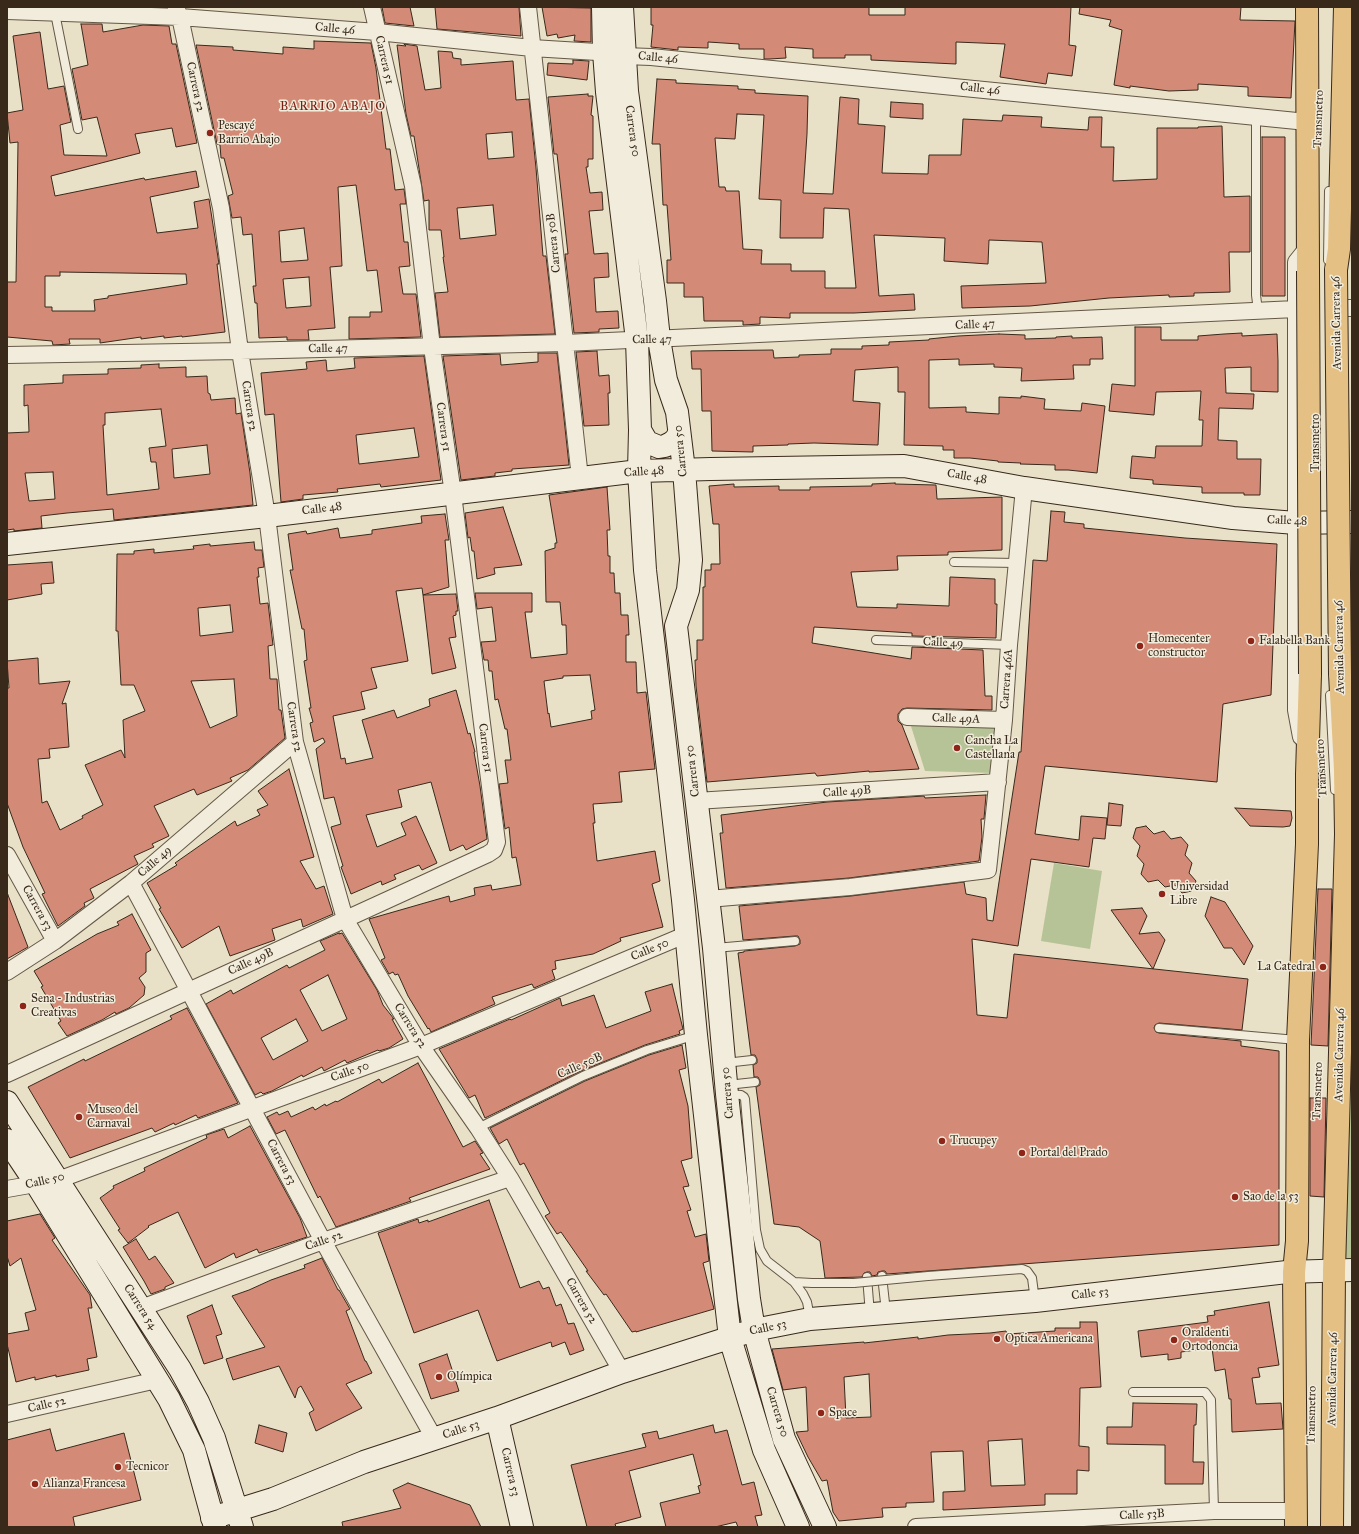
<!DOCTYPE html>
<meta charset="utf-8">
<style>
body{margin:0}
#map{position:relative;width:1359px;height:1534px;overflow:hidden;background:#e9e1c7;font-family:"IM FELL Great Primer",serif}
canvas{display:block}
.frame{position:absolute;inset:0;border:8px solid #39291b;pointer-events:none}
</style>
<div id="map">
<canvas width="1359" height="1534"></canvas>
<div class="frame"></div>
</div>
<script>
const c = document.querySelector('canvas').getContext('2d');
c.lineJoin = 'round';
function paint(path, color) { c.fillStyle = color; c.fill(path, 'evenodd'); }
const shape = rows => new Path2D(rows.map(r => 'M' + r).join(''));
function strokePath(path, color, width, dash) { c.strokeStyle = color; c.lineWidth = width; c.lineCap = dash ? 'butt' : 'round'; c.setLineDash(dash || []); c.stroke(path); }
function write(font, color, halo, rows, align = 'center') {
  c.font = font + ' "IM FELL Great Primer",serif'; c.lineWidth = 3; c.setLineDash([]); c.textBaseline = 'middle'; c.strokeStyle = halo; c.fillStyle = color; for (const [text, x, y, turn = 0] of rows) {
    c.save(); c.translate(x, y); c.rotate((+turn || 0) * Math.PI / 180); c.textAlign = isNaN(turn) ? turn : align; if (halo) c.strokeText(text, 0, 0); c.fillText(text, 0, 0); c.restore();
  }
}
paint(shape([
 [910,723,1000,726,994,773,925,771],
 [1054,863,1102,871,1090,949,1041,941],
 [1352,928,1352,1259,1342,1259]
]), '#b6c396');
const building = shape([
 [382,7,410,7,414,26,385,23,382,7],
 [435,7,519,7,521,36,437,29,435,7],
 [542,7,591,8,591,42,574,41,575,35,558,38,557,34,547,36,542,7],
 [651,7,869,7,869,15,905,15,905,7,1071,7,1069,45,1076,46,1072,76,1048,73,1046,84,1000,77,1005,44,956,42,956,64,871,60,871,55,845,55,845,58,813,58,813,49,785,47,786,58,769,59,764,59,764,49,739,49,739,44,708,42,708,48,678,47,678,50,651,47,653,25,651,25,651,7],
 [1080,7,1241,7,1240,20,1295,21,1291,98,1248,96,1248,87,1198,84,1198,90,1169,91,1130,86,1130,88,1114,85,1122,30,1109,26,1111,20,1079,14,1080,7],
 [81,24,102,24,103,32,143,25,169,26,172,44,176,44,197,143,176,147,172,128,135,134,140,153,51,176,55,196,144,178,145,180,196,171,199,187,150,197,157,233,198,228,194,202,209,199,219,264,217,264,225,332,182,337,182,336,164,338,164,336,141,339,141,337,100,343,100,339,69,339,70,344,53,345,52,341,7,337,7,282,16,282,18,142,10,143,7,113,23,110,13,36,40,32,48,89,64,86,71,122,60,125,64,155,107,156,97,117,82,120,72,69,88,65,81,24],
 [60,272,186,274,187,284,108,296,108,298,94,300,95,311,52,311,52,307,45,307,45,276,60,276,60,272],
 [314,41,371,43,376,68,386,149,390,149,395,190,404,189,406,204,400,204,404,242,408,242,410,266,399,267,403,294,416,294,421,337,349,339,349,317,370,317,370,312,382,312,377,270,367,271,356,185,338,187,342,266,330,267,335,328,308,330,309,340,287,340,287,337,259,338,257,303,255,303,253,286,256,286,252,234,243,235,241,217,232,218,228,196,233,194,224,158,221,158,220,145,217,144,196,45,233,47,233,50,283,54,283,47,314,49,314,41],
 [304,228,308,260,281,262,279,231,304,228],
 [309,277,311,306,286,308,283,279,309,277],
 [404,44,417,46,425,90,441,88,438,51,452,52,453,58,461,59,461,65,513,61,516,100,529,99,536,168,543,256,546,256,555,334,440,337,435,293,448,292,443,257,444,257,441,230,429,230,429,200,424,201,414,136,411,136,406,114,397,45,406,46,404,44],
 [512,132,514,157,488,159,486,134,512,132],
 [493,205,496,235,460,239,457,208,493,205],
 [573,60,589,61,587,80,547,75,548,63,573,64,573,60],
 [657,79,676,80,676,83,738,86,738,89,755,90,755,93,808,96,807,134,803,193,833,194,840,97,859,99,858,124,885,126,882,173,928,174,929,155,961,155,963,119,1002,121,1003,115,1042,117,1041,127,1088,130,1089,117,1102,117,1101,147,1114,147,1113,181,1157,179,1157,128,1198,128,1198,127,1222,126,1224,197,1250,196,1250,252,1229,252,1230,292,1194,293,1194,296,1169,297,1169,295,1109,298,1030,306,962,308,961,286,1046,283,1042,242,989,240,988,264,944,261,945,238,874,235,879,296,914,294,915,310,854,313,790,313,790,318,760,317,760,324,743,325,743,321,704,321,703,297,684,297,684,283,667,283,667,260,671,260,667,205,663,205,660,144,652,144,657,79],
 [737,114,764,115,759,199,781,200,780,238,823,238,824,208,849,209,856,288,825,288,825,271,791,271,791,264,761,264,762,250,743,249,739,191,726,191,725,187,719,187,715,138,735,139,737,114],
 [588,94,588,96,593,96,591,115,593,116,593,159,588,159,588,167,586,167,590,193,602,192,603,210,589,211,594,254,608,253,609,277,594,278,596,312,618,311,619,328,599,329,599,332,574,333,565,254,568,254,557,154,554,154,548,97,588,94],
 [891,102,923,104,923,119,890,117,891,102],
 [1262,137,1285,137,1285,296,1262,296,1262,137],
 [1135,327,1161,327,1161,340,1198,340,1198,336,1224,334,1242,333,1242,336,1277,334,1278,361,1278,392,1251,391,1251,367,1225,368,1226,393,1254,394,1253,409,1219,408,1218,440,1237,441,1237,459,1261,459,1260,495,1244,495,1244,493,1202,493,1202,487,1153,484,1153,480,1130,478,1132,456,1155,458,1156,446,1202,446,1203,420,1199,420,1201,391,1156,392,1154,415,1109,411,1112,384,1135,386,1135,327],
 [999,334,1025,335,1025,339,1056,338,1056,337,1072,336,1072,338,1102,337,1103,359,1090,359,1090,365,1073,365,1074,379,1021,381,1022,368,994,367,994,364,959,365,959,359,929,360,929,408,966,407,966,412,999,414,999,397,1021,398,1021,396,1045,399,1044,409,1081,411,1082,403,1105,406,1097,473,1068,470,1055,470,1055,465,1020,464,1021,463,998,462,998,461,970,458,954,458,954,450,943,450,943,446,904,445,905,392,898,392,898,367,855,370,853,401,880,403,878,445,814,443,788,444,788,445,753,446,753,452,712,451,711,411,702,411,701,369,692,369,691,351,773,350,774,358,799,357,799,355,831,354,831,349,862,349,862,346,889,345,889,342,929,340,929,339,958,336,999,334],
 [597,351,599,376,609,375,610,393,608,393,609,425,584,426,576,352,597,351],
 [538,353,557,353,569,465,512,469,512,471,495,473,495,476,461,480,443,356,500,354,501,365,538,362,538,353],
 [424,356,441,480,381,487,380,484,337,489,338,492,303,495,303,499,281,502,274,414,265,415,261,373,307,369,306,362,326,360,327,371,355,368,354,358,424,356],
 [414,428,419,457,359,464,356,435,414,428],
 [159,364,159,368,186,367,186,377,207,376,208,393,210,394,211,400,235,398,236,414,241,413,250,473,253,505,114,520,113,509,67,513,41,516,42,528,14,531,14,529,7,530,7,433,29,432,28,405,24,406,24,385,63,383,63,375,108,374,108,369,141,368,141,365,159,364],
 [161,409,166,446,149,448,151,462,156,462,159,489,107,495,103,425,105,425,105,413,161,409],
 [207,445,210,474,174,478,172,449,207,445],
 [53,472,55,499,29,501,25,473,53,472],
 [895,483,895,484,936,485,937,499,1002,497,1002,550,948,552,948,555,897,556,898,570,851,572,857,607,897,608,897,604,949,606,950,577,995,579,995,604,997,604,996,638,912,636,912,633,814,627,812,643,911,659,912,647,983,650,985,696,992,696,992,710,907,708,902,709,898,714,898,721,902,725,919,769,869,772,869,771,817,776,815,773,707,782,696,686,695,660,697,660,697,640,703,640,703,587,705,587,705,570,711,570,711,564,720,564,719,524,713,524,709,486,734,484,734,487,779,486,779,490,810,490,810,487,872,486,872,484,895,483],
 [607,487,610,530,607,530,608,556,610,556,610,573,614,573,615,593,620,593,621,615,628,615,629,635,626,635,626,662,636,662,637,693,646,692,655,769,619,772,622,802,593,804,595,823,593,823,597,861,655,851,660,881,652,884,663,927,620,938,621,941,593,954,555,961,556,969,552,970,555,979,534,988,532,984,492,997,495,1004,431,1032,429,1028,428,1029,408,996,398,974,395,975,393,972,389,974,381,960,385,958,369,919,449,896,450,902,475,895,474,888,491,885,492,890,521,885,516,857,512,858,509,827,505,829,499,784,508,783,505,760,511,760,507,729,505,729,498,699,495,700,492,671,489,671,488,660,484,660,481,642,496,641,492,607,477,609,475,593,532,593,532,612,525,612,531,658,567,654,566,625,562,625,560,602,546,602,545,551,555,548,555,543,557,543,549,495,607,487],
 [590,675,595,710,591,711,592,719,551,727,549,713,548,714,544,681,563,678,563,676,590,675],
 [503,507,522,565,494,568,495,574,477,579,474,551,472,551,470,537,468,538,465,513,503,507],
 [1051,511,1065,512,1064,522,1084,524,1084,528,1185,538,1277,544,1271,695,1223,704,1217,782,1045,766,1035,834,1079,840,1081,816,1107,818,1105,839,1093,838,1089,867,1031,859,1018,946,972,939,977,1015,1007,1018,1014,954,1248,979,1242,1030,1159,1023,1155,1025,1154,1028,1156,1032,1159,1033,1241,1041,1241,1046,1279,1051,1279,1245,887,1274,885,1271,882,1271,878,1272,877,1275,872,1276,870,1272,867,1272,864,1273,862,1277,825,1278,820,1241,799,1227,774,1224,756,1087,760,1085,760,1081,758,1077,754,1077,753,1065,757,1063,757,1059,755,1055,751,1055,738,953,744,952,744,951,795,946,800,944,800,940,798,936,795,936,743,940,739,906,851,896,964,882,966,894,986,898,987,920,993,921,1019,752,1021,752,1033,560,1047,561,1051,511],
 [445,514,449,540,445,540,449,587,423,595,422,588,396,591,408,661,371,668,377,688,361,692,365,709,333,716,341,759,345,758,346,764,373,758,362,720,394,710,397,718,430,706,429,699,456,690,468,734,470,733,475,752,474,752,480,786,487,839,466,850,463,845,450,851,431,782,398,790,402,807,366,815,377,847,406,835,401,823,416,816,437,863,422,870,419,865,394,875,396,879,382,885,381,881,351,894,341,867,343,866,331,827,341,824,334,797,324,799,316,749,325,742,323,738,314,742,310,723,313,722,309,708,311,708,304,661,307,660,304,629,302,629,290,570,293,570,288,534,306,531,307,534,338,528,340,538,372,534,372,530,422,523,421,516,445,514],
 [254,542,255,550,262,550,264,567,258,568,259,577,257,577,260,604,268,603,273,645,268,646,270,679,277,679,279,710,281,710,285,738,248,770,230,778,232,781,197,795,194,789,154,806,169,836,152,844,154,847,134,856,138,864,90,889,94,898,84,903,85,906,58,926,42,894,45,893,23,847,7,803,7,688,9,688,7,661,38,658,39,684,70,681,62,704,66,703,69,747,49,749,50,758,38,759,42,803,47,801,60,830,83,818,82,816,103,805,85,765,121,750,125,758,123,720,145,711,134,685,121,685,118,631,116,631,117,554,134,554,134,551,154,549,154,553,194,549,193,546,210,544,210,546,254,542],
 [230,605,233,632,200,636,198,608,230,605],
 [234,679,237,716,210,728,191,681,234,679],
 [52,562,54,583,41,584,42,594,7,600,7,565,52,562],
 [456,594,458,611,456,611,456,615,453,616,456,637,449,638,456,668,432,674,423,595,456,594],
 [289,769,314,857,300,861,316,889,324,886,333,914,303,927,301,919,272,929,275,940,230,956,219,926,182,948,159,909,161,908,147,883,177,865,175,863,235,821,237,826,260,815,257,810,268,805,258,791,289,769],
 [986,795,984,819,981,819,982,837,979,861,849,878,726,888,720,833,723,833,721,815,827,802,924,796,925,798,986,795],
 [1109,803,1123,805,1121,826,1107,825,1109,803],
 [1235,808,1291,811,1292,818,1290,826,1283,827,1250,826,1235,808],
 [1146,826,1154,834,1164,831,1171,839,1181,837,1188,845,1185,855,1192,863,1189,873,1196,881,1192,891,1182,893,1175,885,1165,887,1158,880,1148,882,1141,874,1144,864,1137,856,1140,846,1133,838,1136,828,1146,826],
 [1318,889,1332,889,1328,1046,1311,1045,1318,889],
 [8,895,28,947,7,959,7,896,8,895],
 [1211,897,1225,902,1253,946,1244,965,1232,948,1224,948,1205,916,1211,897],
 [1142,908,1147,916,1139,934,1159,932,1165,940,1153,969,1111,910,1142,908],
 [132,914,151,950,146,953,146,972,139,978,145,987,144,995,129,1008,116,1014,115,1012,102,1020,67,1036,58,1023,61,1021,41,987,43,986,34,971,97,934,119,925,117,922,132,914],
 [339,933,339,934,342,933,377,990,383,1005,394,1019,392,1019,403,1039,389,1048,379,1051,378,1050,347,1063,345,1060,324,1071,322,1067,303,1077,302,1075,272,1091,263,1094,261,1092,255,1095,206,1004,231,990,233,994,287,965,289,968,325,950,320,941,339,933],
 [328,975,347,1019,322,1031,300,990,328,975],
 [296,1019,308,1041,273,1060,261,1038,296,1019],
 [672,984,682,1025,683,1029,679,1031,680,1034,645,1045,581,1071,485,1118,475,1095,469,1098,439,1049,510,1019,511,1020,560,998,562,1006,594,995,606,1028,651,1011,645,992,672,984],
 [187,1008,238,1103,198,1118,196,1115,175,1125,174,1123,155,1132,152,1128,70,1158,28,1087,84,1059,85,1061,172,1019,170,1016,187,1008],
 [682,1045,686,1068,679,1070,688,1106,692,1158,681,1161,689,1186,683,1187,691,1210,687,1211,695,1237,706,1234,709,1261,703,1263,714,1309,636,1332,636,1331,632,1332,606,1294,604,1295,586,1271,588,1271,561,1232,557,1234,545,1216,550,1213,524,1163,520,1165,507,1139,499,1144,490,1128,585,1081,649,1055,682,1045],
 [418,1063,463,1147,475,1141,483,1153,480,1154,490,1169,409,1198,411,1201,336,1227,320,1196,318,1198,285,1130,276,1134,267,1117,277,1112,279,1115,288,1111,291,1117,313,1107,315,1110,325,1104,326,1106,336,1101,337,1102,379,1079,382,1083,418,1063],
 [1310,1098,1326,1098,1324,1197,1310,1196,1310,1098],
 [250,1126,300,1218,307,1237,259,1253,257,1249,236,1258,234,1253,205,1268,178,1212,148,1226,149,1227,128,1243,118,1230,120,1229,100,1198,114,1188,113,1186,145,1171,144,1168,207,1138,206,1135,224,1129,228,1138,250,1126],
 [489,1200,520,1288,539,1281,543,1289,549,1287,556,1306,561,1304,568,1324,574,1323,584,1350,570,1355,565,1342,552,1347,551,1342,497,1361,478,1310,414,1333,378,1233,418,1219,419,1223,428,1220,428,1222,489,1200],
 [40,1214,55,1238,52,1240,90,1295,92,1308,88,1308,97,1357,87,1359,89,1370,56,1377,56,1375,35,1380,35,1377,16,1382,7,1344,7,1334,29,1330,25,1313,36,1310,21,1258,10,1266,7,1256,7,1221,40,1214],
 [136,1239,149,1260,155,1256,174,1283,165,1287,165,1289,151,1294,144,1281,123,1247,136,1239],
 [322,1258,338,1290,339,1290,350,1309,346,1311,365,1361,366,1361,372,1373,346,1384,362,1408,316,1431,309,1413,314,1410,301,1386,298,1388,295,1398,279,1366,233,1380,226,1359,265,1347,232,1296,249,1290,271,1280,305,1268,304,1265,322,1258],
 [1269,1302,1279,1365,1258,1368,1260,1377,1252,1378,1256,1404,1281,1403,1283,1429,1232,1432,1231,1399,1229,1399,1225,1369,1215,1371,1212,1348,1181,1352,1181,1358,1168,1360,1168,1354,1141,1357,1138,1331,1208,1322,1207,1316,1215,1315,1214,1311,1269,1302],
 [212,1305,222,1334,216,1336,223,1358,204,1364,187,1316,212,1305],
 [1080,1322,1097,1322,1101,1387,1080,1388,1079,1446,1089,1447,1089,1471,1077,1470,1077,1494,1045,1494,1045,1505,943,1510,943,1492,965,1491,963,1451,931,1452,934,1502,906,1503,906,1507,882,1508,883,1517,839,1521,833,1512,827,1480,822,1481,808,1457,796,1432,808,1431,806,1387,783,1390,772,1349,864,1342,864,1343,918,1337,918,1339,948,1335,990,1333,1006,1331,1007,1334,1055,1331,1055,1328,1080,1328,1080,1322],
 [869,1374,871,1417,846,1418,844,1377,869,1374],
 [1022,1439,1025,1485,991,1486,988,1441,1022,1439],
 [447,1354,459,1391,431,1399,419,1364,447,1354],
 [1133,1403,1197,1404,1196,1425,1194,1425,1193,1462,1204,1462,1203,1484,1165,1484,1165,1445,1107,1444,1107,1427,1132,1427,1133,1403],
 [259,1425,287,1433,283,1452,255,1443,259,1425],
 [713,1425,715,1433,727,1430,742,1485,754,1482,762,1515,755,1516,758,1527,738,1527,736,1522,715,1527,666,1527,660,1503,700,1493,698,1486,701,1485,693,1454,629,1471,641,1517,615,1524,616,1527,587,1527,571,1465,646,1447,642,1434,657,1431,659,1439,713,1425],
 [50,1429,56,1451,124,1433,141,1500,73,1517,75,1527,7,1527,7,1440,50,1429],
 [408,1483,470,1505,481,1527,343,1527,342,1522,401,1508,393,1490,408,1483]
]);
paint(building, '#d38a77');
strokePath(building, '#39291b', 1);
const lane = shape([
 [55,13,78,129],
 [1256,116,1256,295,1258,311],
 [1328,260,1329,191],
 [954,562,1017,563],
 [876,640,1009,645],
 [1330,695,1335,790],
 [715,948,795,941],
 [1159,1028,1297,1040],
 [725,1063,752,1060],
 [727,1085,755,1082],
 [728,1094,741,1095,744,1097,745,1099,756,1230,760,1249,767,1261,794,1282,803,1294,807,1302,810,1318],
 [478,1128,528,1103,583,1076,647,1050,696,1035],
 [882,1276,886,1312],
 [928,1276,1022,1269,1027,1271,1032,1278,1035,1301],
 [867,1277,870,1314],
 [794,1282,812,1283,854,1283],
 [1133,1392,1205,1392,1211,1400,1214,1511]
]);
const street = shape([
 [176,7,180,17,221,208,240,351,267,516,295,742,345,919,421,1046,478,1128,510,1178,622,1372],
 [528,7,580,478],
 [7,11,180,17,377,32,532,48,597,52,624,56,651,57,1307,122],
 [1345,308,1352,308],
 [7,355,240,351,565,343,1296,309],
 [907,717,1004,720],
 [1301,737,1296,710,1296,262,1308,247],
 [696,801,998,782],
 [7,855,55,941],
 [131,883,323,1241,434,1438],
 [708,899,850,887,988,870,1004,720,1009,645,1024,488],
 [7,972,55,941,131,883,295,742],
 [7,1074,488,854,494,850,497,842,453,494,432,347,413,186,372,7],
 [7,1189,58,1180,421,1046,685,935],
 [141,1308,323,1241,510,1178],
 [7,1414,157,1380],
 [916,1527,1214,1511,1296,1511]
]);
const secondary = shape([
 [603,7,604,52,607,92,637,340,640,430,639,471,645,570,683,900,696,1035,730,1338,764,1450,798,1527],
 [622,7,627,91,655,301,659,339,666,380,677,412,684,470,691,560,688,590,676,626,714,948,727,1094,749,1299,754,1330,784,1439,825,1527],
 [640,430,647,442,659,447,665,446,671,443,676,439,679,433],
 [7,544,267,516,639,471,711,469,904,466,1024,488,1233,518,1296,523,1352,522],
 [7,1102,180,1369,198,1402,214,1438,242,1527],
 [7,1140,37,1185,169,1399,194,1450,215,1527],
 [497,1418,522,1527],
 [212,1518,273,1499,364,1462,497,1418,622,1372,754,1330,810,1319,1035,1301,1287,1272,1352,1270]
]);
const primary = shape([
 [1307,7,1308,271],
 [1336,270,1339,249,1345,7],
 [1296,1527,1294,1272,1297,1241,1298,1040,1307,844,1307,774,1310,674],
 [1332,1527,1334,1271,1346,834,1345,770,1340,674]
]);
strokePath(lane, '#655746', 10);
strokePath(street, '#655746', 18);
strokePath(secondary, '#39291b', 24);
strokePath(primary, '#39291b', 24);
strokePath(lane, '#f1ecdb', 8);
strokePath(street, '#f1ecdb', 16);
strokePath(secondary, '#f1ecdb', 22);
strokePath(primary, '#e4c084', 22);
const laneBridge = shape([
 [854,1283,928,1276]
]);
const primaryBridge = shape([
 [1336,270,1340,674],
 [1308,271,1310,674]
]);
strokePath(laneBridge, '#655746', 10, []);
strokePath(primaryBridge, '#39291b', 24, []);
strokePath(laneBridge, '#f1ecdb', 8);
strokePath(primaryBridge, '#e4c084', 22);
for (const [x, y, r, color] of [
 [210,133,4,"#8f2418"],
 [1251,641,4,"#8f2418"],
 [1140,646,4,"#8f2418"],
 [957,748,4,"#8f2418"],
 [1162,894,4,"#8f2418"],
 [1323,967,4,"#8f2418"],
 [23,1006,4,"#8f2418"],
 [79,1117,4,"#8f2418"],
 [942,1141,4,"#8f2418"],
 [1022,1153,4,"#8f2418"],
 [1235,1197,4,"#8f2418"],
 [997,1339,4,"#8f2418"],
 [1174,1340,4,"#8f2418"],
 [439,1377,4,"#8f2418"],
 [821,1413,4,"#8f2418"],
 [118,1467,4,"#8f2418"],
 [35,1484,4,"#8f2418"]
]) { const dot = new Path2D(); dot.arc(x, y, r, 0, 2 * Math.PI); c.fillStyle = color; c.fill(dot); strokePath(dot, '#f1ecdb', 1.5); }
write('12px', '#39291b', '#f1ecdb', [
 ["Calle 46",335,29,5],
 ["Calle 46",658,58,5],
 ["Carrera 51",384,60,77],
 ["Carrera 52",195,87,78],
 ["Calle 46",980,89,6],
 ["Transmetro",1319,119,-88],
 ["Carrera 50",632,131,82],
 ["Carrera 50B",554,243,-96],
 ["Avenida Carrera 46",1337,323,-91],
 ["Calle 47",975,325,-3],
 ["Calle 47",652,340,-1],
 ["Calle 47",328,349,-1],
 ["Carrera 52",249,406,81],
 ["Carrera 51",443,427,82],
 ["Transmetro",1316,443,-90],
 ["Carrera 50",681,451,-96],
 ["Calle 48",644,472,-4],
 ["Calle 48",967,477,10],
 ["Calle 48",322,509,-7],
 ["Calle 48",1287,521,2],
 ["Calle 49",943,643,2],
 ["Avenida Carrera 46",1340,647,-91],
 ["Carrera 46A",1007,679,-86],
 ["Calle 49A",956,719,2],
 ["Carrera 52",294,727,81],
 ["Carrera 51",485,748,83],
 ["Transmetro",1322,768,-93],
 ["Carrera 50",693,771,-97],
 ["Calle 49B",847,792,-4],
 ["Calle 49",155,862,-41],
 ["Carrera 53",37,908,61],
 ["Calle 50",650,950,-23],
 ["Calle 49B",251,962,-25],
 ["Carrera 52",410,1026,58],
 ["Avenida Carrera 46",1340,1055,-89],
 ["Calle 50B",580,1066,-24],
 ["Calle 50",350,1072,-20],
 ["Transmetro",1318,1091,-88],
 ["Carrera 50",728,1093,-95],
 ["Carrera 53",281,1162,62],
 ["Calle 50",45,1181,-13],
 ["Calle 52",324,1241,-19],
 ["Calle 53",1090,1294,-7],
 ["Carrera 52",581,1301,60],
 ["Carrera 54",140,1307,57],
 ["Calle 53",768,1328,-12],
 ["Avenida Carrera 46",1333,1379,-89],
 ["Calle 52",47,1405,-13],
 ["Carrera 50",777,1412,73],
 ["Transmetro",1312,1415,-89],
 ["Calle 53",461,1430,-18],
 ["Carrera 53",510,1472,77],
 ["Calle 53B",1142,1515,-3]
]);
write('12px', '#39291b', '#f1ecdb', [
 ["Pescayé",218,126],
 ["Barrio Abajo",218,140],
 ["Homecenter",1148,639],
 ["constructor",1148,653],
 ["Falabella Bank",1259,641],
 ["Cancha La",965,741],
 ["Castellana",965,755],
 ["Universidad",1170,887],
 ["Libre",1170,901],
 ["La Catedral",1315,967,"right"],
 ["Sena - Industrias",31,999],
 ["Creativas",31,1013],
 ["Museo del",87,1110],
 ["Carnaval",87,1124],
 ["Trucupey",950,1141],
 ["Portal del Prado",1030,1153],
 ["Sao de la 53",1243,1197],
 ["Oraldenti",1182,1333],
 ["Ortodoncia",1182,1347],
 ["Optica Americana",1005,1339],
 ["Olímpica",447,1377],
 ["Space",829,1413],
 ["Tecnicor",126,1467],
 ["Alianza Francesa",43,1484]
], 'left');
c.letterSpacing = '1px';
write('13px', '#7a1f14', '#f1ecdb', [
 ["BARRIO ABAJO",333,107]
]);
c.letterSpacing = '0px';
</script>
